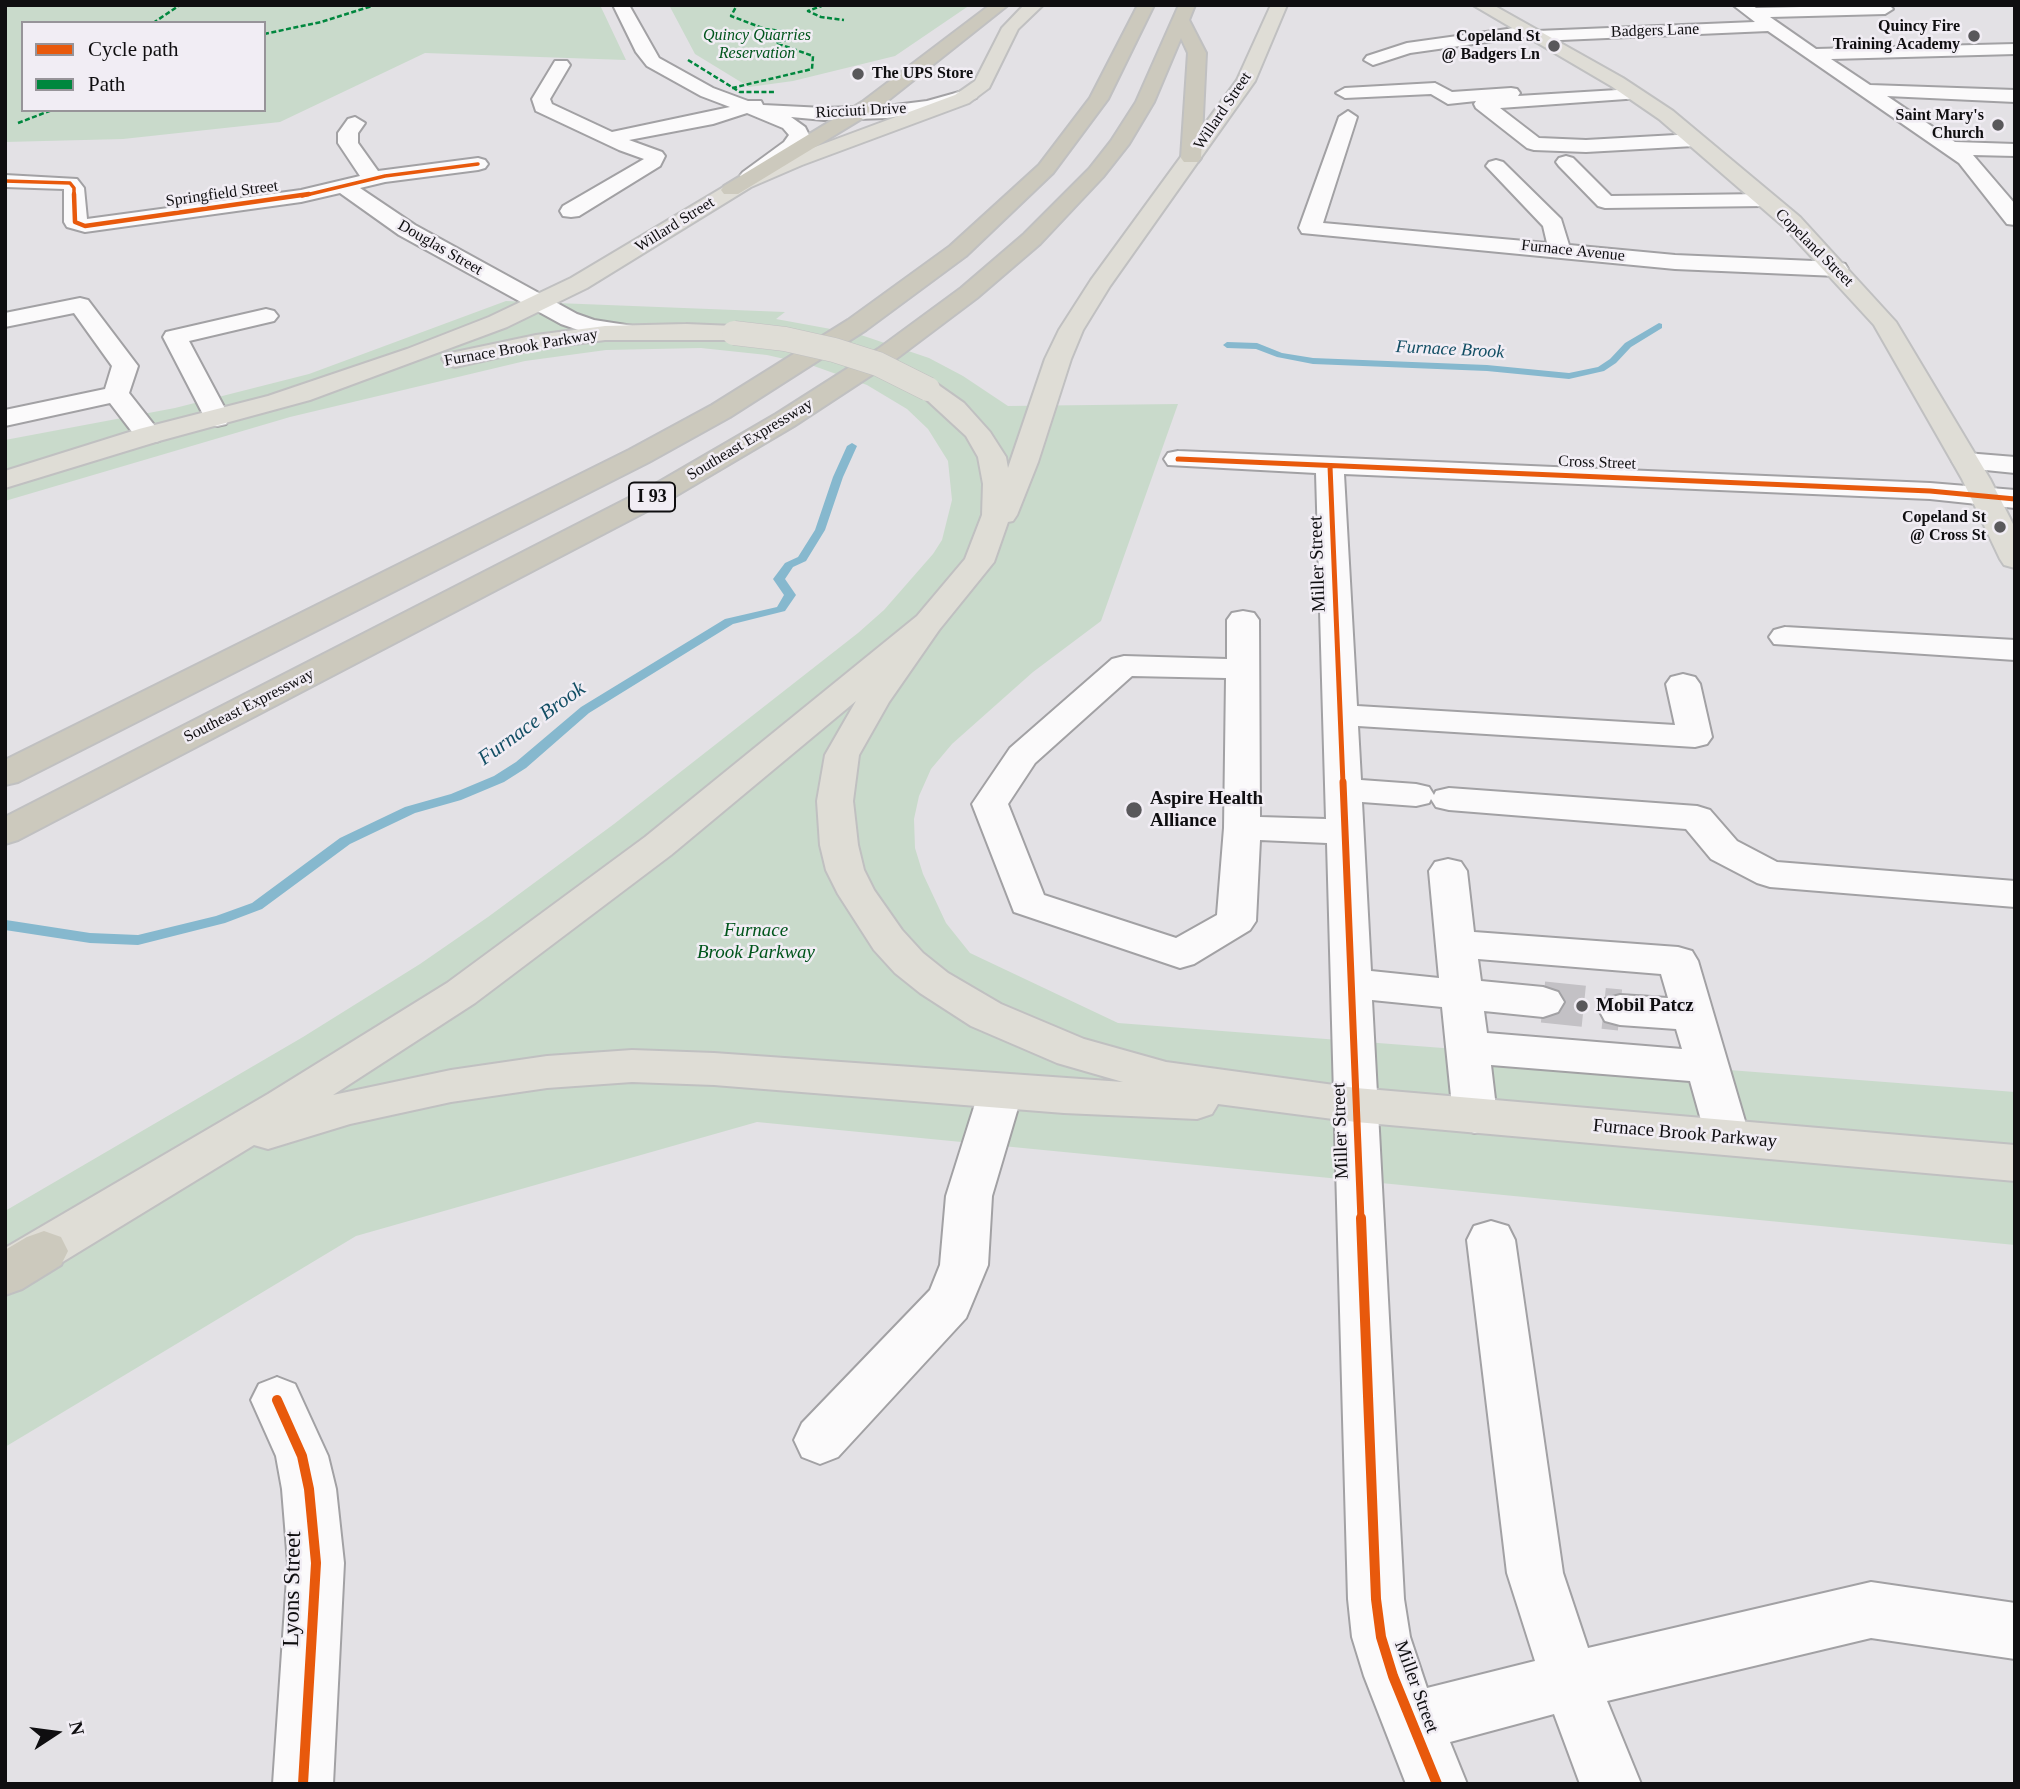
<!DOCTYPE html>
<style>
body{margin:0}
#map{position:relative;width:2020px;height:1789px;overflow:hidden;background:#e3e1e5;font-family:"Times New Roman",serif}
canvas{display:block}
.frame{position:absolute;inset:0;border:7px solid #0f0e10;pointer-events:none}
.legend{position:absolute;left:21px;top:21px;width:245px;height:91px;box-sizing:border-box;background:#f1edf4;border:2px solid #979499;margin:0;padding:9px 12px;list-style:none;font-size:21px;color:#0f0e10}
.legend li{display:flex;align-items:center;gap:14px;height:35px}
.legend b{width:35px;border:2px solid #979499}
.north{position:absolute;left:21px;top:1698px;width:70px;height:70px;-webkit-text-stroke:5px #f1edf4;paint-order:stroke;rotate:77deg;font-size:19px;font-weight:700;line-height:28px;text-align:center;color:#0f0e10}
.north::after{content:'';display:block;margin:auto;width:24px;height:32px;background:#0f0e10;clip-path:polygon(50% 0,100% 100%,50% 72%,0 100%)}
</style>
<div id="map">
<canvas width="2020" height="1789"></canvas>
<div class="frame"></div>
<ul class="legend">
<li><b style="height:9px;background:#e8590c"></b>Cycle path</li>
<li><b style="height:9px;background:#00873e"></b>Path</li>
</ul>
<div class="north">N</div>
</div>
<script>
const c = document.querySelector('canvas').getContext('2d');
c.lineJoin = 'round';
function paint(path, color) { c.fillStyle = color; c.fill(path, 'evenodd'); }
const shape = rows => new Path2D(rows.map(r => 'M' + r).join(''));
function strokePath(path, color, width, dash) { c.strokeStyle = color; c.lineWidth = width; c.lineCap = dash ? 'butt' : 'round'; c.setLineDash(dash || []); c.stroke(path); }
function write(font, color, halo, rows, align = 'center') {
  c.font = font + ' "Times New Roman",serif'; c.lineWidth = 5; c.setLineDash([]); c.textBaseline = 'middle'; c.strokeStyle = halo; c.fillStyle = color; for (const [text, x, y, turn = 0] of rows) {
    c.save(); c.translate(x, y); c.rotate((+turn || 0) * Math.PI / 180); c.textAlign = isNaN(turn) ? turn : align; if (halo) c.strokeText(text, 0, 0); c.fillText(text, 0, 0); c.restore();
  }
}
paint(shape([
 [5,5,600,5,626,60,425,53,280,122,123,139,5,142],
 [23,23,264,23,264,110,23,110],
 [669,5,970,5,895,56,793,81,749,87,695,54],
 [506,301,785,312,776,319,858,334,929,358,963,376,1008,406,1178,404,1101,621,1033,672,952,744,931,769,919,796,914,819,915,848,923,874,946,923,970,953,1118,1023,2015,1092,2015,1245,757,1122,356,1236,5,1447,5,1211,303,1037,420,964,488,917,614,824,858,633,884,610,933,554,942,540,952,500,948,461,928,429,907,409,867,385,811,365,767,355,701,348,606,350,525,361,290,417,5,501,5,440,175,408,309,374]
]), '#c9dacb');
paint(shape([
 [1659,323,1662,324,1662,328,1631,347,1616,363,1604,371,1569,379,1487,371,1313,364,1277,357,1256,349,1227,348,1223,345,1227,342,1257,343,1282,353,1313,358,1487,365,1569,373,1598,367,1610,359,1625,343,1659,323],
 [852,443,857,446,843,477,825,530,806,561,793,567,785,579,796,595,785,611,733,624,589,713,526,768,504,782,461,800,415,813,350,844,262,909,225,923,138,945,90,943,5,930,6,920,90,933,138,935,216,916,252,903,340,838,405,807,451,794,494,776,516,762,581,707,725,619,777,607,784,595,773,579,785,563,798,557,815,530,833,477,847,446,852,443]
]), '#86b8ce');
strokePath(shape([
 [1543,1002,1620,1010]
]), '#c3c1c5', 41, [41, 20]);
const minor = shape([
 [613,5,629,5,659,58,713,88,748,101,761,101,763,105,824,108,887,106,927,101,970,89,979,94,976,98,936,110,887,118,824,120,791,117,805,127,809,135,798,150,757,180,750,182,743,180,740,176,743,172,784,142,789,135,783,128,747,113,713,124,629,140,662,152,665,156,660,166,579,216,571,217,563,216,560,211,563,206,644,159,619,150,536,111,532,99,555,61,567,61,570,65,550,99,552,104,612,132,730,107,701,96,647,66,636,52,613,5],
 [1733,5,1752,5,1756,8,1889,5,1893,9,1885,14,1770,17,1816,49,2015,44,2015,54,1831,59,1870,85,2015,90,2015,102,1887,96,1955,142,2015,144,2015,156,1973,155,2015,204,2015,225,2007,224,1959,163,1768,31,1538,41,1530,36,1410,53,1373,65,1364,60,1367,56,1407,43,1529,26,1537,31,1755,22,1733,5],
 [1435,83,1452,92,1511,88,1517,89,1520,93,1518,96,1634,89,1640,90,1643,94,1640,98,1500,108,1539,138,1586,140,1694,134,1704,140,1694,146,1586,152,1534,150,1527,148,1476,108,1474,104,1476,101,1448,104,1431,94,1345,98,1336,93,1345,88,1435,83],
 [1348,111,1357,117,1323,223,1547,243,1543,226,1486,166,1489,162,1496,160,1503,162,1561,219,1569,245,1675,255,1837,262,1845,264,1848,269,1845,274,1837,276,1675,269,1302,233,1299,228,1339,117,1348,111],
 [355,117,365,123,358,133,358,143,378,171,478,158,485,160,488,164,485,168,478,170,385,182,360,188,415,225,577,314,594,320,639,327,642,332,639,337,630,339,590,334,561,324,399,235,340,193,301,202,85,232,67,227,64,222,64,189,5,187,5,175,77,179,84,188,87,219,301,190,360,176,338,143,338,133,348,119,355,117],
 [1566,156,1573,158,1611,196,1765,194,1772,196,1775,200,1772,204,1765,206,1605,208,1598,206,1559,166,1556,162,1559,158,1566,156],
 [80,298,88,300,138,366,129,393,162,435,159,441,149,443,139,441,110,403,5,426,5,410,105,389,112,366,74,313,5,327,5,313,80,298],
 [266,309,274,311,278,316,274,321,189,341,230,418,226,424,217,426,208,424,163,337,166,332,266,309],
 [1178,451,1930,483,2015,490,2015,508,1930,499,1344,474,1357,706,1675,725,1666,684,1671,677,1683,674,1695,677,1700,684,1712,737,1707,744,1695,747,1358,726,1361,780,1416,784,1429,787,1434,795,1436,791,1449,788,1697,806,1710,810,1737,841,1777,862,2015,881,2015,907,1770,887,1757,883,1711,859,1686,829,1449,810,1436,807,1431,799,1429,803,1416,806,1362,802,1371,971,1439,978,1429,871,1435,862,1448,859,1461,862,1467,871,1474,932,1678,947,1692,951,1698,961,1750,1138,1744,1150,1728,1155,1712,1150,1706,1138,1690,1081,1491,1065,1497,1116,1491,1128,1475,1133,1459,1128,1453,1116,1442,1007,1372,1000,1404,1599,1410,1637,1427,1688,1535,1661,1507,1573,1467,1240,1474,1226,1491,1221,1508,1226,1515,1240,1563,1573,1588,1648,1871,1582,2015,1603,2015,1659,1871,1638,1607,1701,1641,1784,1580,1784,1554,1714,1450,1742,1467,1784,1406,1784,1364,1676,1352,1637,1348,1599,1327,843,1260,840,1256,921,1250,930,1194,964,1180,968,1014,912,972,804,1010,748,1112,659,1124,656,1227,659,1227,620,1232,613,1243,611,1254,613,1259,620,1260,817,1326,819,1316,473,1168,465,1164,459,1168,453,1178,451],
 [1132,676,1226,678,1224,828,1217,915,1176,938,1044,895,1008,804,1035,763,1132,676],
 [1478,959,1661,974,1668,998,1620,995,1605,999,1599,1010,1605,1021,1620,1025,1676,1029,1682,1049,1487,1033,1484,1011,1543,1017,1558,1012,1564,1002,1558,992,1543,987,1481,981,1478,959],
 [1966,453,2015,457,2015,473,1956,467,1952,461,1956,455,1966,453],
 [1785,627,2015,640,2015,660,1774,644,1769,637,1774,630,1785,627],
 [1001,1075,1016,1079,1023,1091,992,1196,988,1265,966,1318,838,1457,820,1464,802,1457,794,1440,802,1423,930,1290,940,1265,946,1196,979,1091,986,1079,1001,1075],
 [277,1377,295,1384,328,1456,336,1489,344,1563,333,1784,273,1784,288,1563,282,1489,276,1456,251,1400,259,1384,277,1377]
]);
const major = shape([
 [1024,5,1043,5,1018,29,989,88,969,103,802,165,751,187,587,288,507,327,310,400,159,441,5,488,5,471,139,429,268,396,407,349,489,317,571,278,737,179,788,157,955,95,975,81,1002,28,1024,5],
 [1271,5,1287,5,1255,81,1110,286,1083,330,1071,359,1038,462,1017,515,1013,521,1008,522,994,562,939,630,889,702,859,755,853,801,858,845,864,870,874,890,902,930,923,953,948,973,1001,1004,1084,1039,1166,1062,1356,1088,2015,1145,2015,1181,1356,1122,1218,1104,1212,1114,1197,1119,1064,1113,714,1085,632,1082,547,1088,451,1102,350,1124,268,1149,254,1145,33,1280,16,1286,5,1282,5,1248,268,1094,447,983,645,837,917,616,965,559,982,515,983,484,978,457,966,436,915,389,919,384,928,381,937,384,964,403,990,432,1006,457,1008,468,1045,359,1059,330,1091,280,1237,80,1271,5],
 [856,701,825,755,817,801,820,845,826,870,838,894,874,950,895,973,920,993,971,1026,1057,1063,1123,1082,714,1053,632,1050,547,1056,451,1070,333,1095,475,1003,671,855,856,701],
 [1473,5,1493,5,1623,78,1673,111,1800,217,1896,322,1990,479,2015,528,2015,568,2004,565,2000,559,1962,479,1874,325,1784,227,1659,119,1611,86,1473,5],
 [686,324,734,326,743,328,746,333,743,338,734,340,605,340,536,349,455,367,446,364,442,359,446,354,536,335,605,326,686,324]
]);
const highway = shape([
 [990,5,1008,5,876,110,738,194,724,194,721,190,724,186,862,102,990,5],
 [1138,5,1154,5,1108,99,1053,173,966,256,866,330,730,417,649,462,18,782,5,785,5,760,629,450,712,405,848,320,950,246,1039,165,1090,98,1138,5],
 [1179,5,1195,5,1189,20,1206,53,1201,158,1198,162,1184,162,1181,158,1188,53,1181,38,1154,102,1129,144,1103,177,1040,244,977,298,896,359,794,426,672,498,18,840,5,844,5,817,652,486,776,414,878,349,961,288,1024,234,1089,169,1111,141,1136,102,1179,5],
 [44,1231,61,1237,68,1251,61,1265,22,1289,5,1295,5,1250,27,1237,44,1231]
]);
strokePath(minor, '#a2a1a4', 4);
strokePath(major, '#c0c0c1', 4);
strokePath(highway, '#c0c0c1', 4);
paint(minor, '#fbfafb');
paint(major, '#dfddd6');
paint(highway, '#ccc9bd');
const majorBridge = shape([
 [734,333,785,339,834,350,878,364,928,389]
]);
strokePath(majorBridge, '#c0c0c1', 25, []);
strokePath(majorBridge, '#dfddd6', 24);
strokePath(shape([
 [824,5,808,11,821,17,844,20],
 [153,23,180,5],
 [264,34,321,22,375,5],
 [688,60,740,92,776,92],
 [732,88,812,69,813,56,776,43,806,34,765,29,731,16,737,5],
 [18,123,52,110]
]), '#00873e', 2.5, [5, 2.5]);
strokePath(shape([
 [5,181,70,183,74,188,74,196],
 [302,196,385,176,478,164]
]), '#e8590c', 3.5);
strokePath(shape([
 [74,194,75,222,85,226,309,194]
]), '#e8590c', 4.5);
strokePath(shape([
 [1178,459,1930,491,2015,499],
 [1330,466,1343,784]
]), '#e8590c', 5);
strokePath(shape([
 [1343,782,1361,1220]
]), '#e8590c', 7);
strokePath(shape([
 [1361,1218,1376,1599,1381,1637,1393,1676,1437,1784],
 [277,1400,302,1456,309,1489,316,1563,303,1784]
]), '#e8590c', 10);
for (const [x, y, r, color] of [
 [1974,36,7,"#59585b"],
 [1554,46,7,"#59585b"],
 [858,74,7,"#59585b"],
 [1998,125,7,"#59585b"],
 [2000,527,7,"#59585b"],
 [1134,810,9,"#59585b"],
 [1582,1006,7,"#59585b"]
]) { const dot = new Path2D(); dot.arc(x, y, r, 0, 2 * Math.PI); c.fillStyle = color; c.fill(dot); strokePath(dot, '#f1edf4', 2.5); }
write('bold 16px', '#0f0e10', '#f1edf4', [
 ["Quincy Fire",1960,27],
 ["Training Academy",1960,45],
 ["Copeland St",1540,37],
 ["@ Badgers Ln",1540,55],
 ["The UPS Store",872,74,"left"],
 ["Saint Mary's",1984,116],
 ["Church",1984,134],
 ["Copeland St",1986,518],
 ["@ Cross St",1986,536]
], 'right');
write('16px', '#0f0e10', '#f1edf4', [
 ["Badgers Lane",1655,31,-2],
 ["Ricciuti Drive",861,111,-3],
 ["Willard Street",1223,111,-56],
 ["Springfield Street",222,194,-8],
 ["Willard Street",675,225,-32],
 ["Douglas Street",440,248,30],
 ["Copeland Street",1814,248,45],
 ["Furnace Avenue",1573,251,6],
 ["Furnace Brook Parkway",521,348,-10],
 ["Southeast Expressway",750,440,-31],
 ["Cross Street",1597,463,2],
 ["Southeast Expressway",249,706,-27]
]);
write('italic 16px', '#01551c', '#f1edf4', [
 ["Quincy Quarries",757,36],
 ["Reservation",757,54]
]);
write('italic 18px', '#124e64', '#f1edf4', [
 ["Furnace Brook",1450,350,3]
]);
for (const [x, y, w] of [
 [652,497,46]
]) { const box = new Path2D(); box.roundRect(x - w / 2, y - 14.5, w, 29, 5); c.fillStyle = '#f1edf4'; c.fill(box); strokePath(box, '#0f0e10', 2); }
write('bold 18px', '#0f0e10', null, [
 ["I 93",652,497]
]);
write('19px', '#0f0e10', '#f1edf4', [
 ["Miller Street",1318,564,-92],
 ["Miller Street",1341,1131,-92],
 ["Furnace Brook Parkway",1685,1134,5],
 ["Miller Street",1416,1687,70]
]);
write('bold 19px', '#0f0e10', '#f1edf4', [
 ["Aspire Health",1150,799],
 ["Alliance",1150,821],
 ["Mobil Patcz",1596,1006]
], 'left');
write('italic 19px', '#01551c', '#f1edf4', [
 ["Furnace",756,931],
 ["Brook Parkway",756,953]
]);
write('italic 21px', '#124e64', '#f1edf4', [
 ["Furnace Brook",532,724,-36]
]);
write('23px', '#0f0e10', '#f1edf4', [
 ["Lyons Street",293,1589,-89]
]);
</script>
